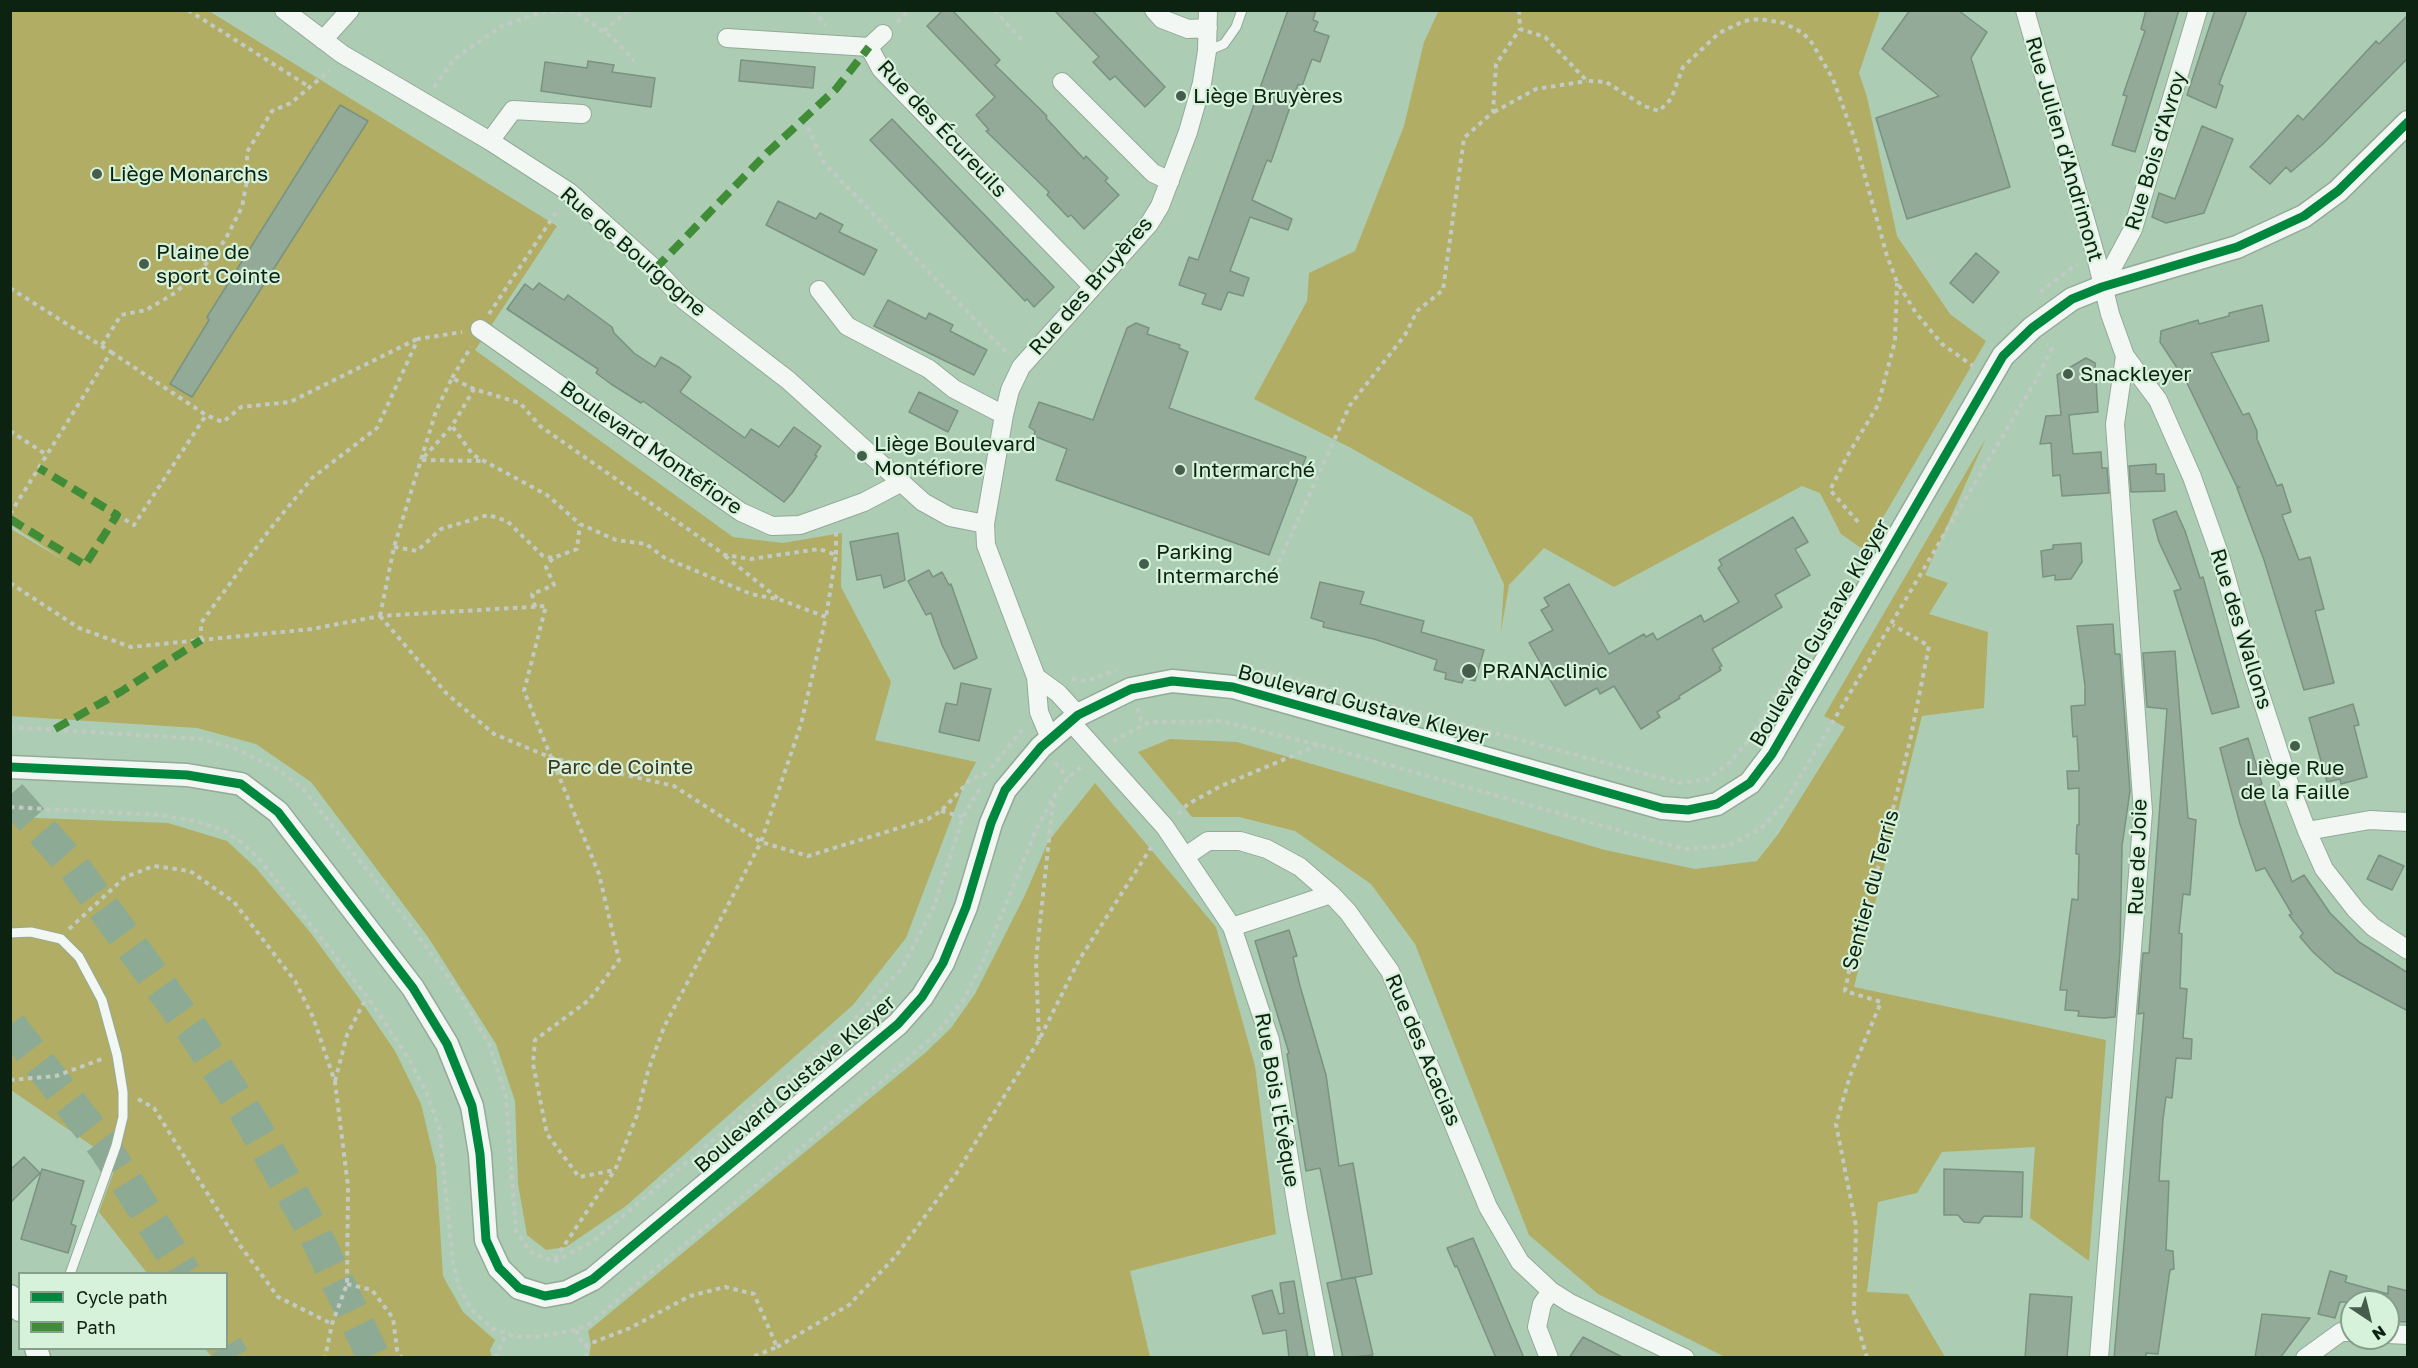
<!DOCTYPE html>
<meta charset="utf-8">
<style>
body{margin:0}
#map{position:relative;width:2418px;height:1368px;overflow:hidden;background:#adccb4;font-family:"Golos Text",sans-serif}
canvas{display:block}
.frame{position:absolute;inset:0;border:12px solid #0c2312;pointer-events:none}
.legend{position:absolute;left:18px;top:1272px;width:210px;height:78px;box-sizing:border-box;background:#d6f2db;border:2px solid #859f8b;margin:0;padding:8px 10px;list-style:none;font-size:18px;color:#0c2312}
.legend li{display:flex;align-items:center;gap:12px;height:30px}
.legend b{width:30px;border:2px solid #859f8b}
.north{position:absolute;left:2340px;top:1290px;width:60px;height:60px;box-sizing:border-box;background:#d6f2db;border:2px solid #859f8b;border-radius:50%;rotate:145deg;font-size:16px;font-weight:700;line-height:24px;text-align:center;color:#0c2312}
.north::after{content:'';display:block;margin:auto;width:21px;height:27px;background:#445e4b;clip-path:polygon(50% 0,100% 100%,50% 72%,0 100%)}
</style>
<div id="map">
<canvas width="2418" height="1368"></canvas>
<div class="frame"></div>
<ul class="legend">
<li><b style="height:8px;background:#00873e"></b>Cycle path</li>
<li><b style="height:8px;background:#418c37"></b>Path</li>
</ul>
<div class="north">N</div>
</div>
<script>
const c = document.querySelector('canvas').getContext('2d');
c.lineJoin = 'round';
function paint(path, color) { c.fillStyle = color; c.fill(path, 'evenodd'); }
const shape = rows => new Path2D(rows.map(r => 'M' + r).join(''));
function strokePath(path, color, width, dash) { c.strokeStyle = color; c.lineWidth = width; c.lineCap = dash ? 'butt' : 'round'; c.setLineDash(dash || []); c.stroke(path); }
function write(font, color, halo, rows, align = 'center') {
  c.font = font + ' "Golos Text",sans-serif'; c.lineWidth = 4.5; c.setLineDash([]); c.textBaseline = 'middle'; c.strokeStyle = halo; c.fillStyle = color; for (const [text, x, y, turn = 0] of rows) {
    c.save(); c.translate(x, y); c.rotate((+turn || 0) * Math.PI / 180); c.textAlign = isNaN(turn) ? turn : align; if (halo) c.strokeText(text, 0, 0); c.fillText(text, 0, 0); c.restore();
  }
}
paint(shape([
 [1439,10,1880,11,1859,73,1867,97,1897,236,1950,314,1986,341,1864,550,1841,534,1820,493,1802,486,1614,587,1544,548,1509,585,1501,631,1504,584,1472,517,1351,448,1254,399,1307,301,1309,273,1355,251,1404,126,1424,42],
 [10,11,209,11,557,226,475,350,733,537,783,543,842,533,841,587,891,682,875,740,976,762,964,785,906,938,853,1005,626,1206,566,1247,546,1250,527,1235,518,1184,515,1101,496,1044,428,937,311,782,256,744,197,728,11,716,11,529,67,562,11,525],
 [1986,438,1925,575,1948,583,1929,614,1988,632,1984,708,1922,716,1854,987,2106,1040,2089,1261,2030,1218,2035,1147,1942,1152,1917,1193,1878,1202,1867,1292,1908,1294,1945,1357,1725,1357,1598,1294,1529,1235,1415,944,1371,884,1295,831,1239,817,1192,817,1138,752,1170,739,1237,742,1605,850,1695,869,1757,861,1779,833,1845,727,1824,716],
 [1095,783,1216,927,1255,1066,1276,1234,1130,1271,1150,1357,589,1357,591,1345,588,1331,925,1053,951,1028,975,994,1024,897,1048,842],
 [11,817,168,823,227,841,256,868,310,932,363,1004,395,1051,421,1104,436,1166,443,1276,463,1312,495,1340,490,1350,492,1357,212,1357,205,1349,226,1348,226,1274,147,1273,99,1212,117,1163,11,1090]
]), '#b1ad64');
const building = shape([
 [943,10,952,10,1000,60,995,65,1047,116,1046,118,1084,159,1086,156,1108,178,1105,181,1119,195,1084,229,1071,215,1068,217,1047,195,1049,192,986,131,989,130,976,115,995,97,927,26,943,10],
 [1054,10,1092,10,1165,87,1145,107,1115,76,1110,80,1093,62,1099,57,1054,10],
 [1288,10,1316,10,1313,20,1318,22,1314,31,1329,36,1320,62,1312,59,1302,86,1298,84,1271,162,1267,160,1252,200,1292,219,1288,230,1250,217,1230,271,1249,278,1243,296,1228,292,1221,310,1202,304,1206,294,1179,285,1189,257,1198,260,1288,10],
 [1910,10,1958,10,1987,32,1971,58,2010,187,1907,219,1876,118,1939,96,1882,49,1910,10],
 [2146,10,2179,10,2135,152,2112,145,2127,96,2123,95,2145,31,2141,29,2146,10],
 [2215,10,2247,10,2219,84,2223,86,2216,108,2187,95,2215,10],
 [2408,15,2408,58,2323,144,2291,172,2286,167,2270,184,2250,167,2298,115,2303,120,2376,41,2379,44,2408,15],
 [741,60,815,67,813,88,739,81,741,60],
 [588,61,614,65,612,72,655,78,651,107,541,91,545,62,587,68,588,61],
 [340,105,368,121,192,397,170,384,209,320,207,317,340,105],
 [892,119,1054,287,1034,307,1027,299,1025,301,870,140,892,119],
 [2202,126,2233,139,2204,213,2166,223,2152,217,2159,193,2175,199,2202,126],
 [778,201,816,219,820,213,843,225,839,232,877,250,864,275,766,225,778,201],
 [1976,253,1999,272,1973,303,1950,283,1976,253],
 [539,283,564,300,568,295,612,327,614,333,634,353,655,367,661,357,680,368,691,377,680,392,745,438,751,429,779,447,794,427,821,446,815,455,817,456,792,493,784,502,643,401,641,403,611,384,596,373,598,369,507,309,525,284,533,290,539,283],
 [888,300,926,319,929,313,953,325,950,331,987,350,974,375,874,326,888,300],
 [2262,305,2269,341,2211,353,2243,415,2249,413,2257,431,2257,439,2277,486,2282,484,2291,512,2282,515,2299,560,2310,557,2324,609,2315,611,2334,683,2304,690,2264,560,2237,488,2240,487,2237,487,2187,383,2160,342,2161,331,2198,320,2199,324,2229,316,2229,313,2262,305],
 [1136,323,1149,328,1147,334,1180,345,1179,348,1188,352,1169,408,1306,457,1269,555,1056,480,1067,449,1034,436,1035,431,1029,427,1039,402,1093,420,1127,328,1136,323],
 [2086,358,2095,363,2098,412,2069,415,2073,454,2101,452,2102,468,2107,468,2109,493,2062,496,2060,475,2053,476,2051,443,2040,444,2046,416,2061,415,2057,375,2086,358],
 [919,392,958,411,948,432,909,412,919,392],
 [2156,464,2156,474,2164,474,2165,491,2131,492,2129,466,2156,464],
 [2176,511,2185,531,2200,578,2203,577,2239,707,2212,714,2174,591,2181,589,2159,542,2153,520,2176,511],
 [1793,517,1808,542,1795,549,1810,575,1775,595,1782,607,1712,649,1722,666,1719,667,1721,670,1679,696,1680,698,1657,712,1660,717,1641,729,1614,686,1600,694,1597,688,1565,706,1529,643,1553,630,1541,610,1549,606,1544,598,1569,584,1609,654,1644,634,1646,637,1653,633,1657,640,1701,615,1704,622,1739,602,1718,568,1722,565,1719,560,1793,517],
 [898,533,905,580,884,588,881,575,857,580,850,542,898,533],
 [2081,543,2082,562,2071,579,2055,580,2055,575,2043,577,2041,551,2053,549,2053,545,2081,543],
 [929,570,933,577,942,572,949,585,951,584,977,658,954,669,942,645,931,613,926,615,908,581,929,570],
 [1320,582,1364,592,1360,604,1424,621,1421,632,1484,650,1475,681,1464,678,1462,683,1445,679,1446,673,1434,670,1437,660,1374,639,1323,627,1324,622,1311,618,1320,582],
 [2113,624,2115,654,2120,654,2130,791,2122,846,2120,951,2115,1017,2104,1018,2078,1016,2079,1011,2065,1010,2067,990,2060,990,2072,899,2078,900,2079,854,2076,854,2076,848,2077,825,2079,825,2079,788,2068,789,2067,771,2079,771,2077,736,2073,737,2071,706,2085,705,2085,686,2077,626,2113,624],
 [2175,651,2188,818,2196,820,2190,895,2183,894,2179,933,2182,934,2180,988,2187,989,2183,1038,2192,1039,2191,1059,2176,1058,2172,1098,2166,1097,2163,1119,2159,1181,2169,1181,2166,1250,2173,1251,2174,1269,2170,1270,2158,1354,2146,1353,2146,1358,2114,1358,2144,1013,2138,1014,2143,953,2149,953,2167,709,2147,707,2143,653,2175,651],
 [961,683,991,689,979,741,939,732,946,703,957,705,961,683],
 [2353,704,2359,725,2354,726,2367,777,2341,784,2340,779,2327,782,2309,718,2353,704],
 [2248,738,2262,784,2259,785,2292,882,2304,875,2330,913,2359,942,2408,973,2408,1011,2335,972,2313,952,2300,937,2303,933,2289,915,2292,914,2265,868,2256,871,2240,824,2220,748,2248,738],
 [2379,855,2404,866,2392,890,2367,879,2379,855],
 [1289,930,1297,956,1293,957,1300,986,1326,1075,1339,1166,1353,1163,1372,1274,1342,1280,1320,1168,1306,1171,1287,1054,1289,1053,1255,941,1289,930],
 [24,1157,40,1173,10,1203,10,1170,24,1157],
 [42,1169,84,1181,71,1224,76,1226,68,1253,21,1239,42,1169],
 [1944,1169,2023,1172,2022,1217,1984,1216,1979,1223,1964,1222,1958,1215,1944,1215,1944,1169],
 [1473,1238,1494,1287,1524,1358,1496,1358,1457,1266,1455,1267,1447,1248,1473,1238],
 [2330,1271,2347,1276,2345,1282,2388,1294,2388,1286,2408,1291,2408,1322,2388,1321,2388,1302,2340,1302,2335,1318,2318,1314,2330,1271],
 [1355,1277,1373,1355,1343,1358,1327,1283,1355,1277],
 [1294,1281,1299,1310,1308,1358,1289,1358,1286,1330,1263,1334,1252,1296,1272,1290,1279,1314,1284,1313,1280,1283,1294,1281],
 [2030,1294,2072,1297,2067,1358,2025,1358,2030,1294],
 [2262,1314,2310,1318,2280,1358,2255,1358,2262,1314],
 [1583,1337,1624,1358,1569,1358,1583,1337]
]);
paint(building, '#92aa97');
strokePath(building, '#7a9280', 1.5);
strokePath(shape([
 [10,795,73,866,194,1032,251,1121,315,1234,374,1358],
 [10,1025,105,1148,185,1274],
 [226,1346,233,1358]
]), '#8daa94', 33, [33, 16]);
const service = shape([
 [1207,51,1224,44,1236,27,1242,10],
 [10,933,31,932,61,939,79,957,102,1000,117,1055,123,1092,123,1117,116,1146,70,1274]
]);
const minor = shape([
 [284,10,342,54,490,141,569,192,655,269,684,300,788,380,923,502,950,517,985,524],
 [1154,10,1162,19,1188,29,1208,28],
 [2025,10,2096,257,2110,314,2125,356,2158,400,2192,477,2220,556,2252,669,2291,789,2307,831,2324,869,2356,910,2373,927,2408,950],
 [727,38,869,47,881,69,1092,286],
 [323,40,350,10],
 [869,47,883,34],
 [1062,82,1153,173,1170,181],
 [490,141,513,110,582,114],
 [2102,287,2133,229,2198,10],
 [819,290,847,326,929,369,954,389,1004,415],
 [480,329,741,512,772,526,800,525,864,502,902,482],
 [1036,677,1058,693,1078,715],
 [1070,721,1165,827,1232,927,1270,1040,1298,1214,1325,1358],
 [1050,738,1039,712,1036,677,986,545,985,524,1004,415,1010,390,1021,367,1149,224,1160,206,1188,132,1202,83,1207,51,1208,10],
 [2307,831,2370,820,2408,822],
 [1186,856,1208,841,1240,841,1267,849,1300,867,1331,894,1348,912,1390,971,1488,1207,1520,1262,1551,1291,1570,1303,1685,1358],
 [1232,927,1331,894],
 [2388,1334,2408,1335],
 [1549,1358,1537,1327,1542,1304,1551,1291],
 [2099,1358,2143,812,2115,424,2125,356],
 [2305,1358,2341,1332,2352,1332]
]);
const tertiary = shape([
 [10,767,187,775,241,784,278,812,413,988,447,1044,472,1106,480,1154,486,1240,499,1268,519,1288,545,1296,567,1292,593,1279,898,1024,922,997,943,963,966,907,991,823,1005,790,1041,747,1078,715,1131,689,1172,681,1233,687,1662,808,1688,810,1717,804,1750,783,1772,754,2003,356,2032,328,2072,299,2102,287,2237,247,2304,216,2338,191,2408,122],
 [10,1296,20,1310],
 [36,1348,39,1358]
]);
strokePath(service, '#92aa97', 11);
strokePath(minor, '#92aa97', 20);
strokePath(tertiary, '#92aa97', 25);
strokePath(shape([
 [188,10,308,86],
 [813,10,826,25],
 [994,10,1023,41],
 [1519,10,1520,29,1545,37,1587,81,1606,82,1644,106,1659,111,1671,99,1683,67,1719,33,1744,21,1760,19,1784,23,1803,33,1812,43,1833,79,1855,140,1887,256,1897,282,1916,313,1942,344,1973,366],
 [897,22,910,10],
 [604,31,629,10],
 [434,87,455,58,502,26,542,12,574,11,614,39,634,61],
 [1494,112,1536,89,1587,81],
 [804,119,824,163,1008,354],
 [10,288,111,352,10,514],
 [2040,292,2077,264],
 [489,314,559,208],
 [102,345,121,315,146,310,175,293,201,270,225,240,242,207,247,180,247,152,272,111,291,103,330,70],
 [111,352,206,415,223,422,241,407,290,402,417,339],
 [452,378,471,347],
 [10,431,47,455],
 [424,457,452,426],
 [422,460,484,461],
 [117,515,134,525,206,415],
 [1858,522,1830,490,1849,453,1878,405,1895,341,1897,283],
 [836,532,836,555],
 [394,547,417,551,441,529,488,515,507,521,543,556,553,558],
 [725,556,780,600],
 [10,583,79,628,131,647,312,629,380,616,546,606,524,691,599,874,619,960,589,1000,535,1040,533,1064,547,1134,579,1177,615,1170,637,1115,648,1071,664,1027,761,842,801,724,826,617,781,600,751,594,665,558,646,544,616,540,580,524,547,495,473,455,452,426,474,389,520,403,540,426,725,555,751,559,819,549,836,555,826,617],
 [1254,586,1273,575,1350,405,1405,335,1417,311,1443,290,1464,138,1493,112,1496,64,1520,29],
 [535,607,532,594,554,585,546,567,553,558,577,549,580,524],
 [380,616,447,694,494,734,552,758,674,786,761,842,808,856,928,819,941,811,971,779,988,773],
 [380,616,394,547,436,411,452,378,474,389],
 [201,640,201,623,270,529,312,478,377,428,418,339,462,332],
 [1261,670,1680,783,1708,779,1730,762,1748,741,1834,598],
 [1072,679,1087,681,1116,670],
 [1137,708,1143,725],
 [10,727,201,739,234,748,279,770,303,789,412,927,458,991,489,1044,506,1097,516,1232,531,1252,554,1262,592,1242,845,1029,902,968,934,906,963,817,980,788],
 [1113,741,1149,722,1221,721,1319,745,1684,849,1727,846,1760,829,1784,804,2036,380,2052,348,2047,344],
 [1055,763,1068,778],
 [991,768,1023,729],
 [10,807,161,815,195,821,223,830,241,842,260,860,369,999,409,1059,427,1094,439,1127,453,1263,459,1287,471,1309,493,1329,517,1337,536,1337,576,1330,589,1324,899,1067,939,1031,964,999,980,968,1036,830,1053,798,1068,778,1083,765],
 [941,811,963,817],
 [1178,814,1188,804,1221,786,1318,745],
 [69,929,125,877,154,866,190,871,234,902,295,981,313,1017,335,1082,348,1186,347,1284,332,1324,325,1358],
 [1039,1040,1036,960,1053,802],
 [10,1080,56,1076,102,1059],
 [335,1081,347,1035,363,1004,369,999],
 [138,1099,154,1108,239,1244,278,1297,332,1324],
 [555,1259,614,1171],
 [347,1284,372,1290,393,1318,397,1350,402,1358],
 [576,1330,584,1346,630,1328,690,1296,725,1287,754,1294,777,1347,750,1358],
 [777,1347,849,1305,895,1257,956,1174,1039,1040,1079,960,1154,843],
 [496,1358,506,1334],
 [586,1358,587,1345],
 [1867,1358,1854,1313,1856,1226,1836,1124,1850,1076,1881,1002,1845,991,1856,936,1875,880,1910,741,1929,646,1893,625]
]), '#c1cac3', 4, [4.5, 4.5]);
strokePath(service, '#f3f7f4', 9);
strokePath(minor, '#f3f7f4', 18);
strokePath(tertiary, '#f3f7f4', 22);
strokePath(shape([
 [655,269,767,153,836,89,869,47],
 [10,519,85,565,117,515,39,468],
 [55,729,122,691,201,640]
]), '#418c37', 8, [15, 8]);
strokePath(shape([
 [10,767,187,775,241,784,278,812,413,988,447,1044,472,1106,480,1154,486,1240,499,1268,519,1288,545,1296,567,1292,593,1279,898,1024,922,997,943,963,966,907,991,823,1005,790,1041,747,1078,715,1131,689,1172,681,1233,687,1662,808,1688,810,1717,804,1750,783,1772,754,2003,356,2032,328,2072,299,2102,287,2237,247,2304,216,2338,191,2408,122]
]), '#00873e', 9);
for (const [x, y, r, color] of [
 [1181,96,6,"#445e4b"],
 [97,174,6,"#445e4b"],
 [144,264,6,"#445e4b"],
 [2068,374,6,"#445e4b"],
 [862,456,6,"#445e4b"],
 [1180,470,6,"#445e4b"],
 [1144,564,6,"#445e4b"],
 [1469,671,8,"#445e4b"],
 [2295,746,6,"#445e4b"]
]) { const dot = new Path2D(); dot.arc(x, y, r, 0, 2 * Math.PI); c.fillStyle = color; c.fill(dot); strokePath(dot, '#d6f2db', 2); }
write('21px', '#0c2312', '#d6f2db', [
 ["Liège Bruyères",1193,96],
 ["Liège Monarchs",109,174],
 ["Plaine de",156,252],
 ["sport Cointe",156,276],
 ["Snackleyer",2080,374],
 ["Liège Boulevard",874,444],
 ["Montéfiore",874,468],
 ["Intermarché",1192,470],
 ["Parking",1156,552],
 ["Intermarché",1156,576],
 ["PRANAclinic",1482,671],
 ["Liège Rue",2295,768,"center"],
 ["de la Faille",2295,792,"center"]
], 'left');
write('21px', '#0c2312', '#d6f2db', [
 ["Rue des Écureuils",942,129,47],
 ["Rue Julien d'Andrimont",2064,149,74],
 ["Rue Bois d'Avroy",2156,151,-73],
 ["Rue de Bourgogne",633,252,41],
 ["Rue des Bruyères",1091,286,-49],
 ["Boulevard Montéfiore",651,448,35],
 ["Rue des Wallons",2241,629,73],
 ["Boulevard Gustave Kleyer",1820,633,-60],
 ["Boulevard Gustave Kleyer",1363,705,15],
 ["Rue de Joie",2138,857,-88],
 ["Sentier du Terris",1871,890,-75],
 ["Rue des Acacias",1423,1050,67],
 ["Boulevard Gustave Kleyer",795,1084,-41],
 ["Rue Bois l'Évêque",1277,1100,80]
]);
write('21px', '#3f3821', '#d6f2db', [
 ["Parc de Cointe",620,767]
]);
</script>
